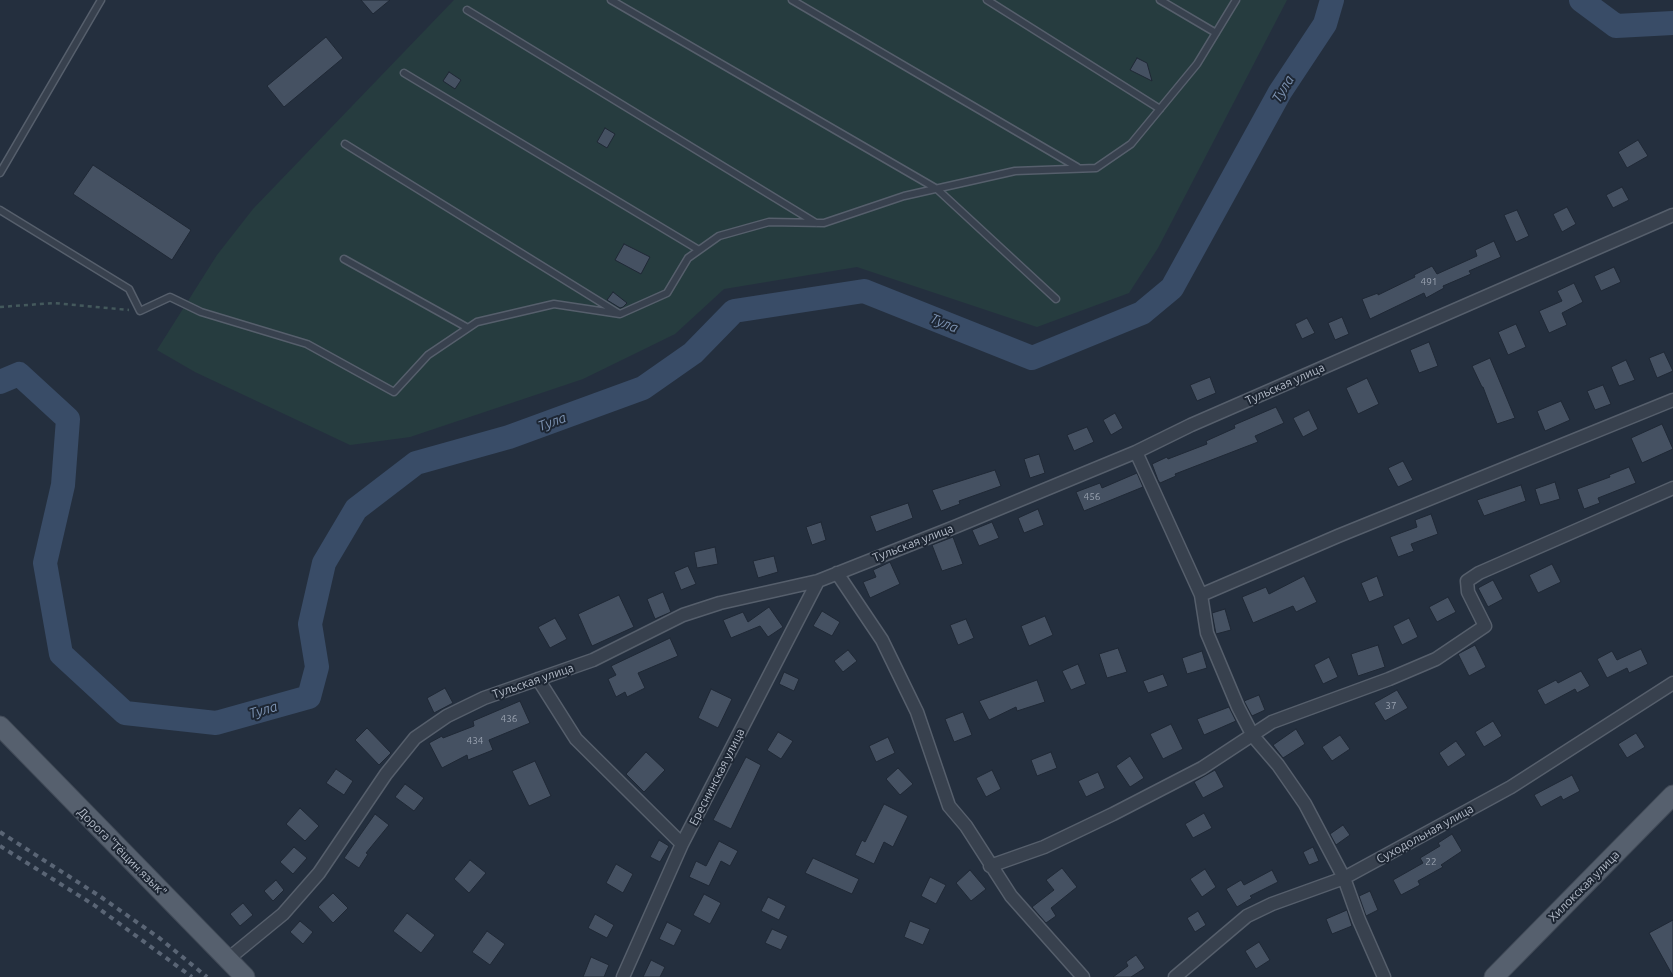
<!DOCTYPE html>
<meta charset="utf-8">
<style>
body{margin:0}
canvas{display:block;background:#242f3e}
</style>
<canvas width="1673" height="977"></canvas>
<script>
const c = document.querySelector('canvas').getContext('2d');
c.lineJoin = 'round';
function paint(path, color) { c.fillStyle = color; c.fill(path, 'evenodd'); }
const shape = rows => new Path2D(rows.map(r => 'M' + r).join(''));
function strokePath(path, color, width, dash) { c.strokeStyle = color; c.lineWidth = width; c.lineCap = dash ? 'butt' : 'round'; c.setLineDash(dash || []); c.stroke(path); }
function write(font, color, halo, rows, align = 'center') {
  c.font = font + ' Ubuntu,sans-serif'; c.lineWidth = 4; c.setLineDash([]); c.textBaseline = 'middle'; c.strokeStyle = halo; c.fillStyle = color; for (const [text, x, y, turn = 0] of rows) {
    c.save(); c.translate(x, y); c.rotate((+turn || 0) * Math.PI / 180); c.textAlign = isNaN(turn) ? turn : align; if (halo) c.strokeText(text, 0, 0); c.fillText(text, 0, 0); c.restore();
  }
}
paint(shape([
 [454,0,1287,0,1158,248,1129,293,1037,327,857,267,724,289,675,334,583,379,410,437,350,445,195,372,157,350,217,255,253,209]
]), '#263c3f');
strokePath(shape([
 [1581,0,1616,26,1673,23],
 [0,382,19,374,68,419,63,485,45,563,61,654,125,713,216,723,309,697,317,667,310,624,324,563,356,509,416,463,509,437,643,388,693,353,734,311,864,291,1032,358,1142,313,1172,288,1280,92,1325,24,1332,0]
]), '#394c67', 24);
const building = shape([
 [361,0,390,0,373,14,361,0],
 [326,37,343,58,284,107,267,86,326,37],
 [1137,58,1147,63,1152,81,1130,70,1137,58],
 [449,72,461,80,455,89,443,81,449,72],
 [605,128,615,134,607,148,597,142,605,128],
 [1638,140,1648,156,1627,168,1618,152,1638,140],
 [93,165,191,230,172,260,73,194,93,165],
 [1622,187,1629,200,1613,208,1606,195,1622,187],
 [1567,207,1576,224,1562,232,1553,214,1567,207],
 [1517,210,1529,236,1516,242,1504,215,1517,210],
 [1494,241,1501,257,1469,271,1471,274,1443,286,1444,288,1426,298,1424,293,1370,319,1362,299,1378,293,1378,295,1415,277,1414,275,1432,266,1437,274,1477,256,1475,250,1494,241],
 [624,244,650,257,641,274,615,260,624,244],
 [1614,267,1621,282,1601,291,1594,276,1614,267],
 [1574,283,1583,302,1562,313,1567,325,1549,333,1539,311,1562,301,1557,291,1574,283],
 [613,292,627,303,623,307,620,308,607,300,613,292],
 [1342,317,1349,334,1335,340,1328,323,1342,317],
 [1307,318,1315,333,1302,339,1295,324,1307,318],
 [1516,324,1526,347,1508,355,1498,332,1516,324],
 [1429,342,1438,366,1419,373,1410,350,1429,342],
 [1664,352,1673,371,1657,378,1649,358,1664,352],
 [1490,358,1515,418,1497,424,1483,387,1482,387,1472,366,1490,358],
 [1626,360,1635,380,1619,386,1611,367,1626,360],
 [1210,377,1216,393,1197,401,1190,385,1210,377],
 [1367,378,1379,404,1358,414,1346,388,1367,378],
 [1603,385,1611,404,1595,410,1587,391,1603,385],
 [1561,401,1570,420,1545,431,1537,411,1561,401],
 [1276,407,1284,423,1255,436,1258,442,1175,474,1176,476,1160,483,1158,480,1152,464,1167,457,1168,459,1207,444,1206,441,1235,428,1234,425,1276,407],
 [1309,410,1318,429,1303,437,1293,418,1309,410],
 [1115,413,1123,428,1111,435,1103,420,1115,413],
 [1662,424,1673,449,1642,463,1631,438,1662,424],
 [1087,427,1094,442,1074,451,1067,435,1087,427],
 [1039,454,1045,473,1030,478,1024,459,1039,454],
 [1403,461,1413,480,1398,487,1388,468,1403,461],
 [1629,467,1636,483,1598,498,1600,503,1584,509,1577,489,1610,477,1609,475,1629,467],
 [995,470,1001,486,959,501,960,504,941,511,932,490,995,470],
 [1137,473,1143,487,1084,511,1076,492,1100,483,1102,488,1137,473],
 [1555,482,1560,499,1540,505,1535,489,1555,482],
 [1521,485,1526,501,1484,516,1477,500,1521,485],
 [908,503,913,518,876,532,870,516,908,503],
 [1038,509,1044,525,1024,533,1018,518,1038,509],
 [1431,514,1438,534,1411,544,1414,551,1398,557,1390,537,1417,527,1415,520,1431,514],
 [821,522,826,540,812,545,806,527,821,522],
 [992,522,999,538,979,546,972,530,992,522],
 [953,537,963,564,942,571,932,545,953,537],
 [715,547,718,564,697,568,694,552,715,547],
 [774,556,778,572,758,578,753,561,774,556],
 [890,562,900,584,870,598,863,582,876,577,873,570,890,562],
 [1552,564,1561,582,1538,593,1529,575,1552,564],
 [688,566,696,584,681,590,674,572,688,566],
 [1304,576,1317,602,1296,612,1293,606,1253,623,1242,597,1266,587,1269,594,1304,576],
 [1377,576,1384,596,1369,602,1361,583,1377,576],
 [1493,580,1503,599,1488,607,1478,588,1493,580],
 [663,592,671,612,655,619,647,599,663,592],
 [619,595,634,627,592,646,578,614,619,595],
 [1448,597,1456,612,1437,622,1429,607,1448,597],
 [769,607,783,627,768,637,760,626,731,638,723,620,743,612,748,622,769,607],
 [1225,609,1231,630,1216,634,1212,613,1225,609],
 [822,611,840,622,832,636,813,626,822,611],
 [1045,616,1053,635,1029,646,1021,626,1045,616],
 [555,618,567,639,550,648,538,627,555,618],
 [1409,618,1418,637,1402,645,1393,626,1409,618],
 [966,619,974,638,958,645,950,625,966,619],
 [670,638,678,656,638,673,645,688,627,697,625,692,616,697,608,679,616,675,611,666,670,638],
 [1378,645,1385,667,1358,676,1351,654,1378,645],
 [1475,645,1486,667,1469,676,1458,654,1475,645],
 [1118,648,1127,672,1107,678,1099,654,1118,648],
 [1641,649,1648,664,1629,673,1627,668,1607,678,1597,659,1612,651,1617,660,1641,649],
 [848,650,857,661,843,672,834,661,848,650],
 [1202,651,1207,668,1187,674,1182,658,1202,651],
 [1329,657,1338,677,1323,684,1314,665,1329,657],
 [1078,664,1086,684,1071,690,1062,671,1078,664],
 [1581,671,1590,686,1577,693,1575,689,1545,705,1537,690,1556,680,1558,683,1581,671],
 [784,672,799,679,794,691,779,684,784,672],
 [1163,674,1168,686,1148,693,1143,681,1163,674],
 [1037,680,1045,702,1017,711,1016,707,989,720,979,701,1037,680],
 [445,688,453,703,434,713,427,698,445,688],
 [711,689,732,699,718,728,698,718,711,689],
 [1397,690,1408,708,1385,721,1374,703,1397,690],
 [1259,695,1265,710,1252,716,1244,701,1259,695],
 [520,701,530,723,489,740,493,750,468,760,467,755,442,768,429,743,442,736,443,738,474,726,473,721,520,701],
 [1229,707,1236,721,1204,735,1197,719,1229,707],
 [963,712,972,735,954,742,945,719,963,712],
 [1493,721,1502,736,1484,747,1475,732,1493,721],
 [1171,724,1183,749,1163,759,1150,734,1171,724],
 [367,728,391,753,379,765,355,740,367,728],
 [1296,729,1305,744,1283,758,1273,745,1296,729],
 [778,732,793,741,781,759,767,750,778,732],
 [1636,733,1645,747,1627,758,1618,744,1636,733],
 [1340,735,1350,749,1332,761,1322,747,1340,735],
 [888,737,895,753,876,762,869,746,888,737],
 [1456,741,1466,755,1448,767,1439,753,1456,741],
 [646,752,665,770,644,792,626,774,646,752],
 [1051,752,1057,768,1037,776,1031,760,1051,752],
 [1130,756,1144,778,1130,787,1116,766,1130,756],
 [746,757,761,765,731,829,713,820,746,757],
 [535,761,551,796,529,806,512,771,535,761],
 [898,768,913,784,900,795,886,779,898,768],
 [336,769,353,781,344,795,326,783,336,769],
 [992,770,1001,789,986,797,976,778,992,770],
 [1215,770,1224,787,1203,798,1194,782,1215,770],
 [1098,772,1105,788,1086,797,1078,781,1098,772],
 [1572,775,1580,791,1563,800,1561,796,1541,807,1534,795,1572,775],
 [405,784,424,798,414,811,395,797,405,784],
 [884,804,908,816,893,847,884,842,874,864,855,855,862,840,865,842,884,804],
 [300,808,319,826,305,841,286,824,300,808],
 [1204,813,1212,828,1193,838,1185,824,1204,813],
 [375,814,389,825,366,853,368,854,359,868,344,858,375,814],
 [1343,825,1350,835,1336,845,1330,834,1343,825],
 [1452,834,1462,851,1441,865,1443,867,1418,881,1420,885,1401,895,1393,880,1423,863,1420,858,1440,846,1438,843,1452,834],
 [659,840,669,846,660,862,650,857,659,840],
 [719,841,738,851,730,866,721,861,709,886,689,877,696,861,706,866,719,841],
 [294,847,307,858,293,874,280,862,294,847],
 [1313,847,1319,861,1309,865,1303,852,1313,847],
 [813,858,859,879,852,894,805,873,813,858],
 [470,860,486,873,469,893,454,879,470,860],
 [616,864,633,874,623,893,606,883,616,864],
 [1062,868,1077,887,1051,908,1056,916,1046,923,1032,907,1054,890,1046,880,1062,868],
 [1205,869,1216,887,1202,897,1190,879,1205,869],
 [970,870,986,889,971,901,956,883,970,870],
 [1272,870,1278,882,1250,896,1252,898,1237,907,1226,889,1241,880,1244,885,1272,870],
 [930,877,946,885,936,904,921,896,930,877],
 [276,880,284,890,273,901,264,891,276,880],
 [1370,891,1378,910,1366,916,1359,896,1370,891],
 [333,893,348,908,333,923,318,907,333,893],
 [704,894,721,903,710,924,693,915,704,894],
 [768,897,786,906,779,920,761,911,768,897],
 [243,903,253,915,240,926,230,914,243,903],
 [1347,910,1352,926,1332,934,1326,919,1347,910],
 [1198,911,1206,925,1195,932,1187,918,1198,911],
 [407,913,435,935,421,953,393,931,407,913],
 [595,914,614,925,607,938,588,928,595,914],
 [1673,920,1673,976,1649,933,1673,920],
 [300,921,313,932,303,944,290,932,300,921],
 [910,921,930,929,923,945,904,937,910,921],
 [667,922,682,930,674,946,659,939,667,922],
 [772,929,788,936,781,950,765,943,772,929],
 [487,931,505,944,490,965,472,952,487,931],
 [1259,942,1270,960,1256,969,1245,951,1259,942],
 [1136,955,1145,968,1131,977,1113,977,1128,966,1126,962,1136,955],
 [591,957,609,965,604,977,583,977,591,957],
 [651,960,665,967,660,977,643,977,651,960]
]);
paint(building, '#455162');
strokePath(building, '#1f2835', 1);
const lane = shape([
 [611,0,937,189,1056,299],
 [792,0,1077,167],
 [987,0,1160,109],
 [1160,0,1216,33],
 [467,10,816,223],
 [404,73,699,250],
 [345,144,618,313],
 [0,173,101,0],
 [0,210,129,289,140,311,170,297,201,312,307,344,394,392,428,355,477,322,554,304,620,314,667,293,688,258,719,236,769,222,824,223,904,196,1015,171,1096,168,1131,144,1197,64,1236,0],
 [344,259,468,328]
]);
const street = shape([
 [1136,452,1201,595,1207,633,1238,707,1253,736,1278,765,1305,804,1344,878,1359,920,1384,977],
 [837,573,882,640,917,712,949,806,966,826,1011,896,1083,977],
 [1201,595,1338,536,1673,400],
 [538,679,576,739,682,844],
 [990,866,1044,847,1113,814,1202,768,1272,722,1389,679,1436,659,1485,626,1468,592,1467,581,1479,573,1673,488],
 [228,959,283,914,319,873,386,774,415,738,447,716,484,698,593,660,683,615,720,603,818,581,957,526,1136,452,1191,425,1673,215],
 [623,977,682,844,818,581],
 [1175,977,1247,916,1272,904,1344,878,1511,787,1673,683]
]);
const primary = shape([
 [0,726,245,977],
 [1494,977,1673,795]
]);
strokePath(lane, '#565f6c', 9);
strokePath(street, '#565f6c', 15);
strokePath(primary, '#414a57', 21);
strokePath(shape([
 [0,307,54,303,129,310]
]), '#44595c', 2.5, [4, 4]);
strokePath(lane, '#38414e', 6);
strokePath(street, '#38414e', 12);
strokePath(primary, '#56606e', 19);
strokePath(shape([
 [0,832,101,897,158,937,207,977],
 [0,846,94,905,192,977]
]), '#5a6575', 4, [5, 5]);
write('10px', '#98a1af', null, [
 ["491",1429,282],
 ["456",1092,497],
 ["37",1391,706],
 ["436",509,719],
 ["434",475,741],
 ["22",1431,862]
]);
write('12px', '#b4bcc9', '#1d2633', [
 ["Тульская улица",1285,384,-24],
 ["Тульская улица",913,543,-21],
 ["Тульская улица",533,681,-19],
 ["Ереснинская улица",717,777,-63],
 ["Суходольная улица",1425,834,-29],
 ["Дорога \"Тёщин язык\"",122,852,45],
 ["Хилокская улица",1584,886,-45]
]);
write('italic 14px', '#7c92b1', '#1d2633', [
 ["Тула",1283,89,-59],
 ["Тула",944,323,22],
 ["Тула",552,422,-20],
 ["Тула",263,710,-16]
]);
</script>
